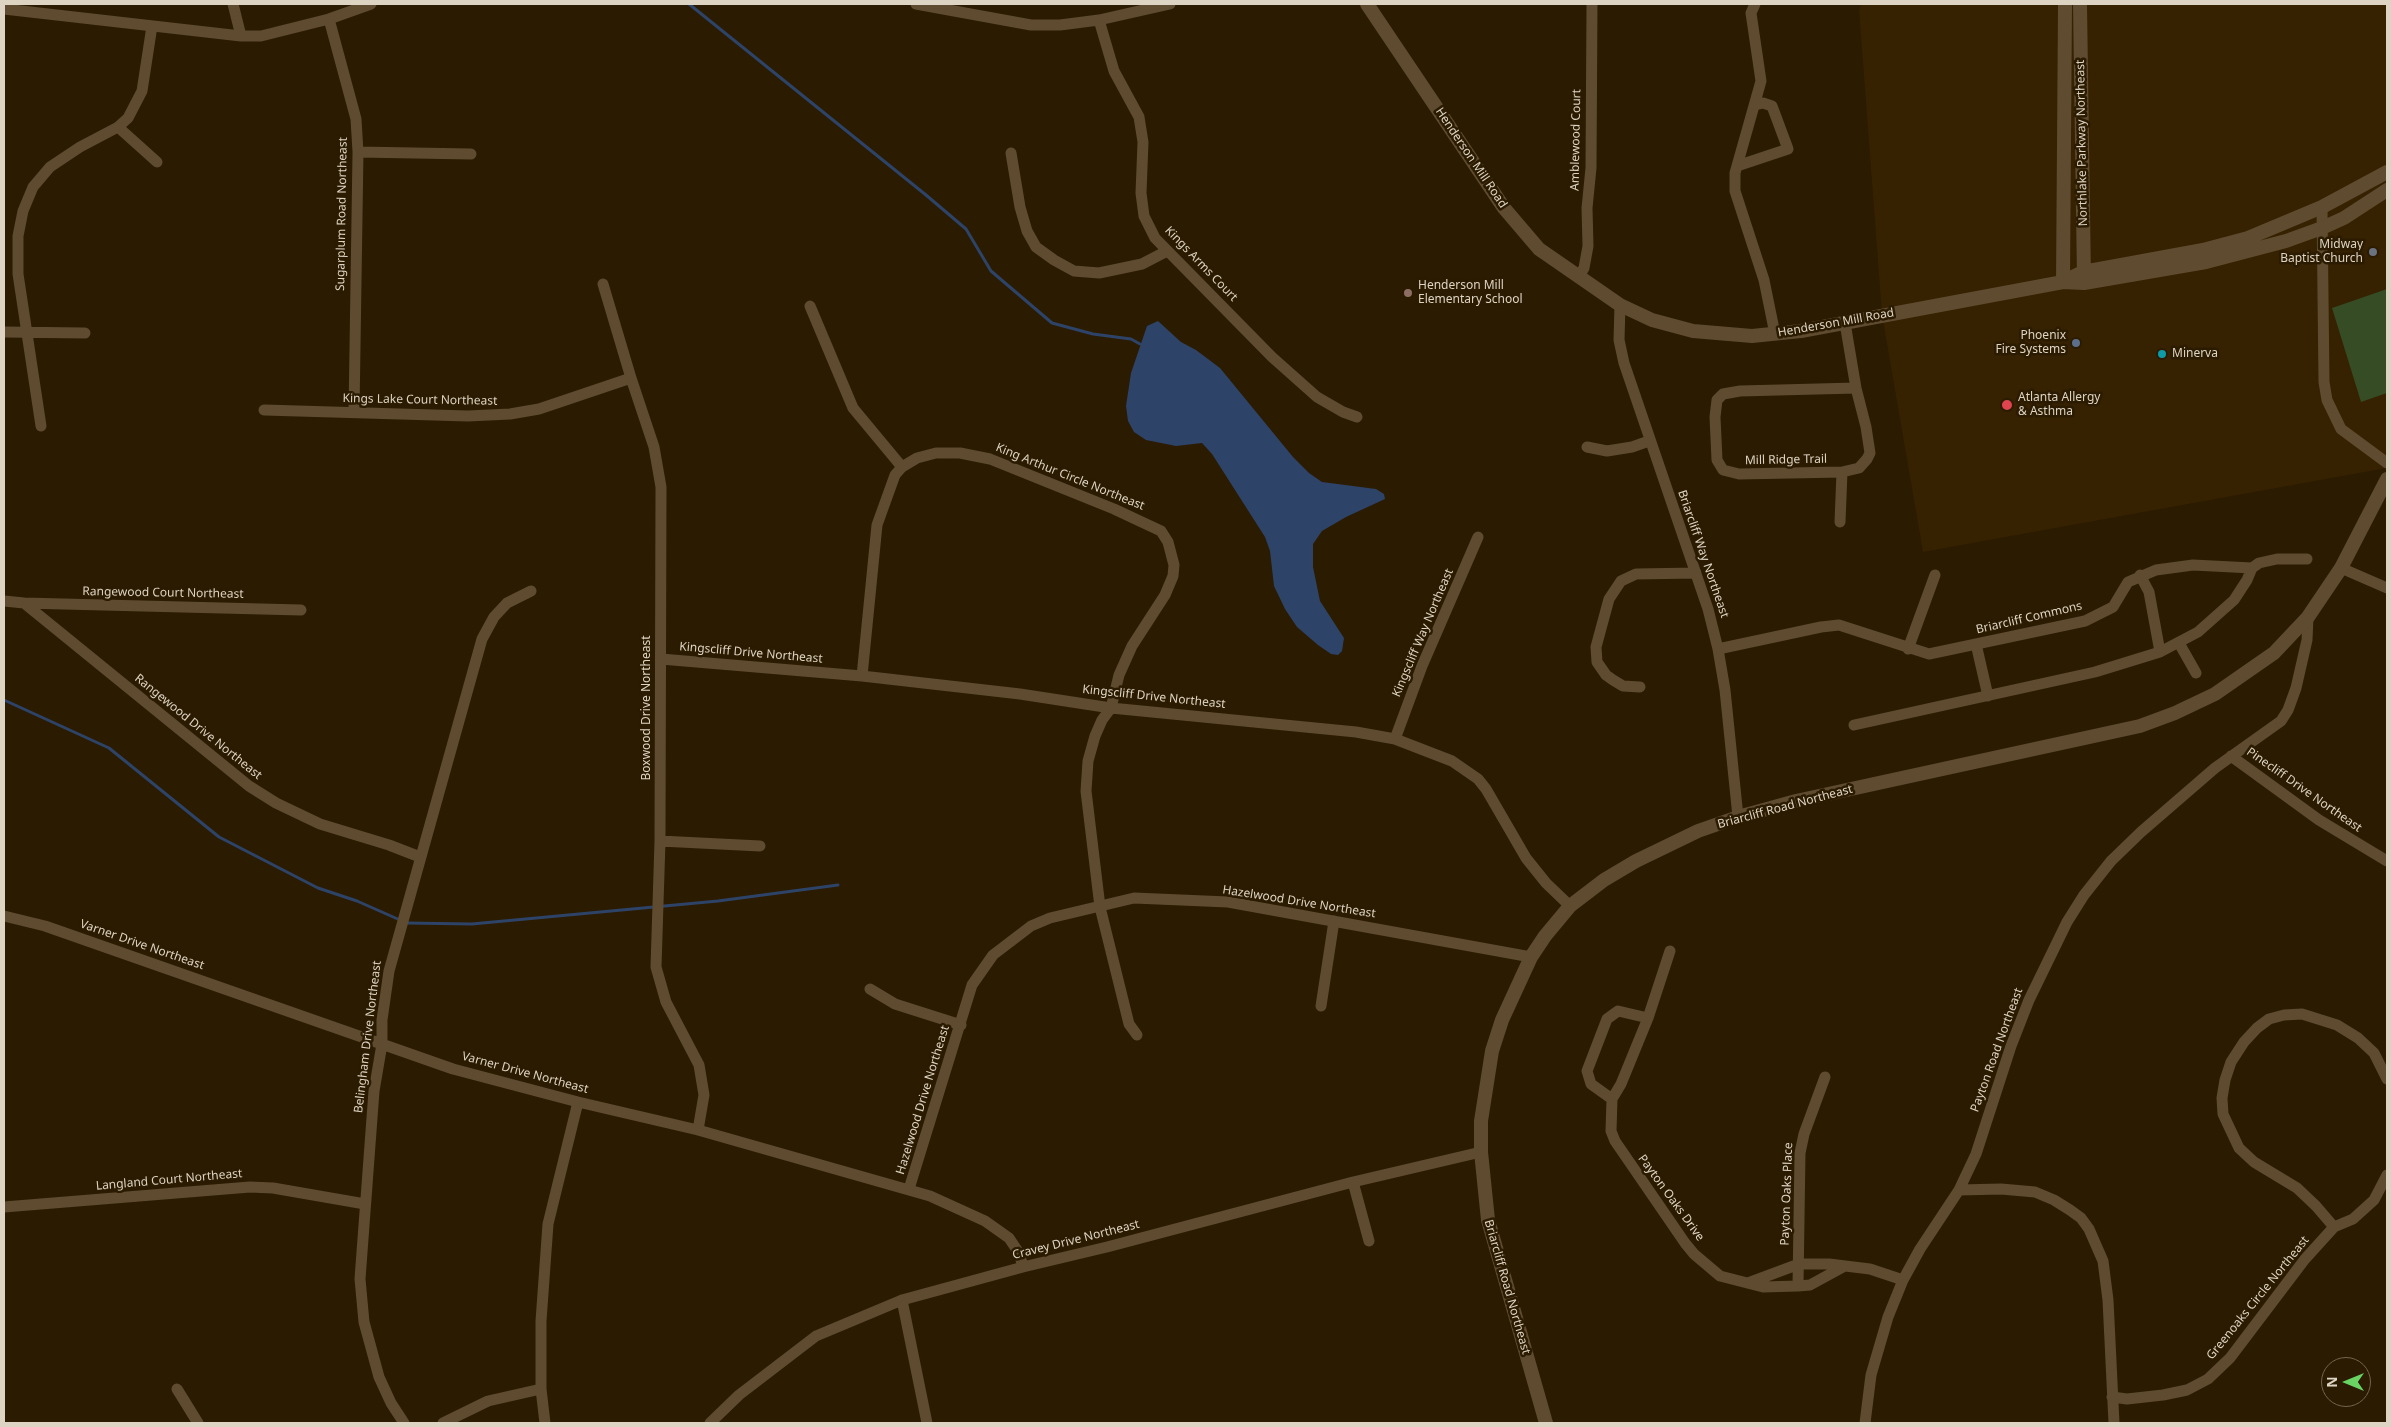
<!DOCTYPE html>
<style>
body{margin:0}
#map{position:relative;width:2391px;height:1427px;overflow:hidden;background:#2b1b01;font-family:"Noto Sans",sans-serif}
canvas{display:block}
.frame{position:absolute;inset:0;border:5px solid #ded4c4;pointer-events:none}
.north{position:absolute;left:2321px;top:1357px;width:50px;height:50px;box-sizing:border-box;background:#2b1b01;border:1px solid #73654f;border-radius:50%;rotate:270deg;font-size:14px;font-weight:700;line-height:20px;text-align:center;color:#ded4c4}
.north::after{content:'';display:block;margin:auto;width:18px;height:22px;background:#69d464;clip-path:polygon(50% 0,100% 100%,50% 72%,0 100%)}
</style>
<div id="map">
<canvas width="2391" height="1427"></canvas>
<div class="frame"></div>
<div class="north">N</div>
</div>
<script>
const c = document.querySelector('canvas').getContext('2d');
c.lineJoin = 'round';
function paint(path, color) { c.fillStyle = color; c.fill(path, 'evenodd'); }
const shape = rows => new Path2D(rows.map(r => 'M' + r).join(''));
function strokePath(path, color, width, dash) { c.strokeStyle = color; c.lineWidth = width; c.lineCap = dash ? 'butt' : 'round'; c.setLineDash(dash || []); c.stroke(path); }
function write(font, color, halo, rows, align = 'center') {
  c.font = font + ' "Noto Sans",sans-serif'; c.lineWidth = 5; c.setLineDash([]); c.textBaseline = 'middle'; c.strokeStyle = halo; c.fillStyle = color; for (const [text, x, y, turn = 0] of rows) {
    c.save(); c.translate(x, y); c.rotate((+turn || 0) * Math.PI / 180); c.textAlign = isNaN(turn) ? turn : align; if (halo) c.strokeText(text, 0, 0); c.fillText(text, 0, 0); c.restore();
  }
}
paint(shape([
 [1861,4,2387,4,2387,468,1923,552,1882,315,1859,10]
]), '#362100');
paint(shape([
 [2387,289,2387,393,2361,402,2332,308]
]), '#354c25');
paint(shape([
 [1158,321,1181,342,1196,350,1220,368,1293,457,1309,473,1322,482,1376,489,1384,494,1385,499,1346,517,1322,531,1313,544,1313,567,1320,601,1344,638,1342,651,1338,655,1331,654,1318,645,1297,627,1285,609,1274,586,1270,551,1265,537,1212,454,1202,443,1176,446,1146,440,1134,432,1128,421,1126,406,1131,373,1147,326]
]), '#2d4368');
strokePath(shape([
 [689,4,926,195,966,229,991,271,1052,323,1093,334,1131,339,1140,344],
 [4,700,109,748,219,837,318,888,357,901,400,920],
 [406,923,472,924,718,901,838,885]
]), '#2d4368', 3);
strokePath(shape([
 [233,4,241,36],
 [916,4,1031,25,1060,25,1099,20,1170,4],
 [1755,4,1751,13,1761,81,1735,173,1735,191,1764,280,1775,334],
 [4,9,241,36,261,36,329,19,371,4],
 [329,19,356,119,358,152,354,412],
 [1099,20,1114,71,1139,117,1143,142,1141,193,1144,216,1155,238,1272,357,1317,397,1343,412,1357,417],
 [118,127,157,162],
 [358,152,471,154],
 [1011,153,1020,207,1027,231,1036,247,1054,260,1074,271,1099,273,1142,264,1167,251],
 [1737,166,1788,149,1772,106,1763,103,1755,105],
 [2322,207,2324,382,2327,400,2341,429,2387,463],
 [1579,276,1584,268,1588,246,1587,208,1591,168,1592,4],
 [603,284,631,378,654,447,661,487,660,841,656,967,666,1002,699,1065,704,1095,698,1130],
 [1620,305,1619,340,1624,363,1708,609,1718,649,1725,690,1738,817],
 [810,306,853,408,902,467],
 [1845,323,1856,388,1866,427,1870,453,1867,459,1859,468,1842,472,1739,474,1723,470,1717,460,1715,417,1717,400,1723,394,1740,391,1856,388],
 [4,332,85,333],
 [264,410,468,416,510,414,539,409,631,378],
 [41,426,18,274,18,236,23,211,33,187,50,167,80,147,118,127,128,118,142,91,152,26],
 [1587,447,1607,451,1632,447,1649,441],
 [1840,522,1842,472],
 [2252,568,2259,563,2277,559,2307,559],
 [2341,568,2387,588],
 [2140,575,2149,592,2160,652],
 [4,601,24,603,249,786,276,803,320,824,389,845,420,857],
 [24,603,301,610],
 [2179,643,2196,673],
 [1976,644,1988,696],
 [1718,649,1821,627,1839,625,1929,654,2085,621,2113,607,2128,582,2156,570,2193,565,2252,568,2247,580,2234,600,2198,632,2160,652,2095,672,1854,725],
 [1908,649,1935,575],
 [661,659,862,676,1020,694,1111,708,1356,732,1395,739,1452,761,1478,779,1486,789,1526,858,1546,883,1570,906],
 [862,676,877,525,895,475,902,467,917,458,936,453,960,453,990,459,1114,509,1161,531,1168,542,1174,565,1173,576,1165,595,1132,646,1119,675,1111,708,1102,720,1095,736,1088,761,1086,791,1100,907,1129,1024,1137,1035],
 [1640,687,1623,686,1613,680,1606,675,1597,662,1596,647,1609,599,1621,581,1636,574,1696,573],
 [1395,739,1422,666,1478,537],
 [2231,756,2319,820,2387,861],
 [660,841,760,846],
 [4,916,45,926,453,1069,578,1102,698,1130,930,1196,985,1221,1009,1238,1019,1253,1023,1267],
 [1670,951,1648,1018,1621,1084,1612,1099,1611,1131,1615,1141,1685,1243,1694,1254,1720,1276,1763,1287,1798,1286,1810,1285,1843,1267],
 [870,989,895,1004,961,1025],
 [1321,1006,1334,921],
 [1612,1099,1591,1084,1587,1071,1607,1019,1618,1011,1648,1018],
 [1353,1182,1369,1241],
 [909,1189,972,985,993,955,1031,926,1050,918,1134,898,1228,902,1531,957],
 [1959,1190,2001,1189,2035,1192,2054,1200,2070,1210,2081,1218,2089,1229,2103,1261,2108,1300,2114,1423],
 [4,1207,250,1187,273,1188,365,1204],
 [2334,1227,2316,1206,2297,1188,2254,1162,2239,1148,2223,1114,2222,1098,2225,1080,2231,1062,2244,1042,2257,1028,2269,1019,2284,1015,2302,1014,2337,1025,2358,1038,2374,1053,2387,1079],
 [2334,1227,2353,1219,2374,1200,2387,1175],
 [1748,1283,1799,1264,1829,1264,1870,1269,1903,1280],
 [1798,1286,1800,1153,1804,1134,1825,1077],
 [902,1300,927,1423],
 [177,1389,198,1423],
 [2112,1397,2127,1399,2163,1395,2187,1390,2208,1379,2230,1358,2305,1259,2334,1227],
 [404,1423,391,1403,379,1377,364,1322,360,1279,374,1091,382,1044,382,1020,389,971,482,639,494,617,507,603,531,591],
 [443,1423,488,1401,541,1389],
 [545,1423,541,1389,541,1321,548,1224,578,1102],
 [710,1423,739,1395,816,1336,902,1300,1023,1267,1107,1247,1353,1182,1481,1152],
 [1865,1423,1871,1375,1888,1317,1903,1280,1920,1249,1959,1190,1976,1154,2011,1046,2029,1000,2067,922,2084,895,2111,861,2141,832,2215,768,2281,721,2288,710,2296,688,2307,640,2308,617]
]), '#5e4b30', 11);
strokePath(shape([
 [1367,4,1504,208,1539,249,1620,305,1652,320,1693,331,1752,336,1801,331,2063,282,2084,283,2206,262,2286,241,2322,228,2344,218,2387,190],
 [2080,4,2084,279],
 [2066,280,2083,272,2203,250,2248,238,2322,207,2387,172],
 [2063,282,2065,4]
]), '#5e4b30', 14);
strokePath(shape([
 [1546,1423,1488,1220,1481,1152,1481,1121,1492,1051,1502,1020,1531,957,1545,936,1570,906,1604,880,1636,861,1698,831,1738,817,1796,801,2140,726,2175,713,2215,694,2274,653,2308,617,2341,568,2387,479]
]), '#5e4b30', 14);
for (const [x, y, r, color] of [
 [2373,252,5,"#6b7280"],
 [1408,293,5,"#8d6e63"],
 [2076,343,5,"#5c6f8a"],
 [2162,354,5,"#0f9aa8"],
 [2007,405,6,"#e0444e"]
]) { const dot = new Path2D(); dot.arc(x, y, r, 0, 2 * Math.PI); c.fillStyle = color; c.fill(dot); strokePath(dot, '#2b1b01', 2); }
write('12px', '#ded4c4', '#2b1b01', [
 ["Amblewood Court",1576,140,-89],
 ["Northlake Parkway Northeast",2082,143,-91],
 ["Henderson Mill Road",1471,158,56],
 ["Sugarplum Road Northeast",342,214,-89],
 ["Kings Arms Court",1201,264,46],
 ["Henderson Mill Road",1836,323,-10],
 ["Kings Lake Court Northeast",420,400,1],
 ["Mill Ridge Trail",1786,460,-1],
 ["King Arthur Circle Northeast",1070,477,22],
 ["Briarcliff Way Northeast",1703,554,71],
 ["Rangewood Court Northeast",163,593,1],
 ["Briarcliff Commons",2029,618,-13],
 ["Kingscliff Way Northeast",1423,633,-67],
 ["Kingscliff Drive Northeast",751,653,5],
 ["Kingscliff Drive Northeast",1154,697,6],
 ["Boxwood Drive Northeast",647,708,-90],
 ["Rangewood Drive Northeast",198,727,39],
 ["Pinecliff Drive Northeast",2304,790,35],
 ["Briarcliff Road Northeast",1785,807,-15],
 ["Hazelwood Drive Northeast",1299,902,9],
 ["Varner Drive Northeast",142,945,19],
 ["Belingham Drive Northeast",368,1037,-83],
 ["Payton Road Northeast",1997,1050,-70],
 ["Varner Drive Northeast",525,1073,15],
 ["Hazelwood Drive Northeast",923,1100,-73],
 ["Langland Court Northeast",169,1180,-5],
 ["Payton Oaks Place",1787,1194,-88],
 ["Payton Oaks Drive",1671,1198,54],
 ["Cravey Drive Northeast",1076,1240,-14],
 ["Briarcliff Road Northeast",1507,1287,74],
 ["Greenoaks Circle Northeast",2258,1298,-51]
]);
write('12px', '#ded4c4', '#2b1b01', [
 ["Midway",2363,245,"right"],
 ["Baptist Church",2363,259,"right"],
 ["Henderson Mill",1418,286],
 ["Elementary School",1418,300],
 ["Phoenix",2066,336,"right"],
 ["Fire Systems",2066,350,"right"],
 ["Minerva",2172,354],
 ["Atlanta Allergy",2018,398],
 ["& Asthma",2018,412]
], 'left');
</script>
